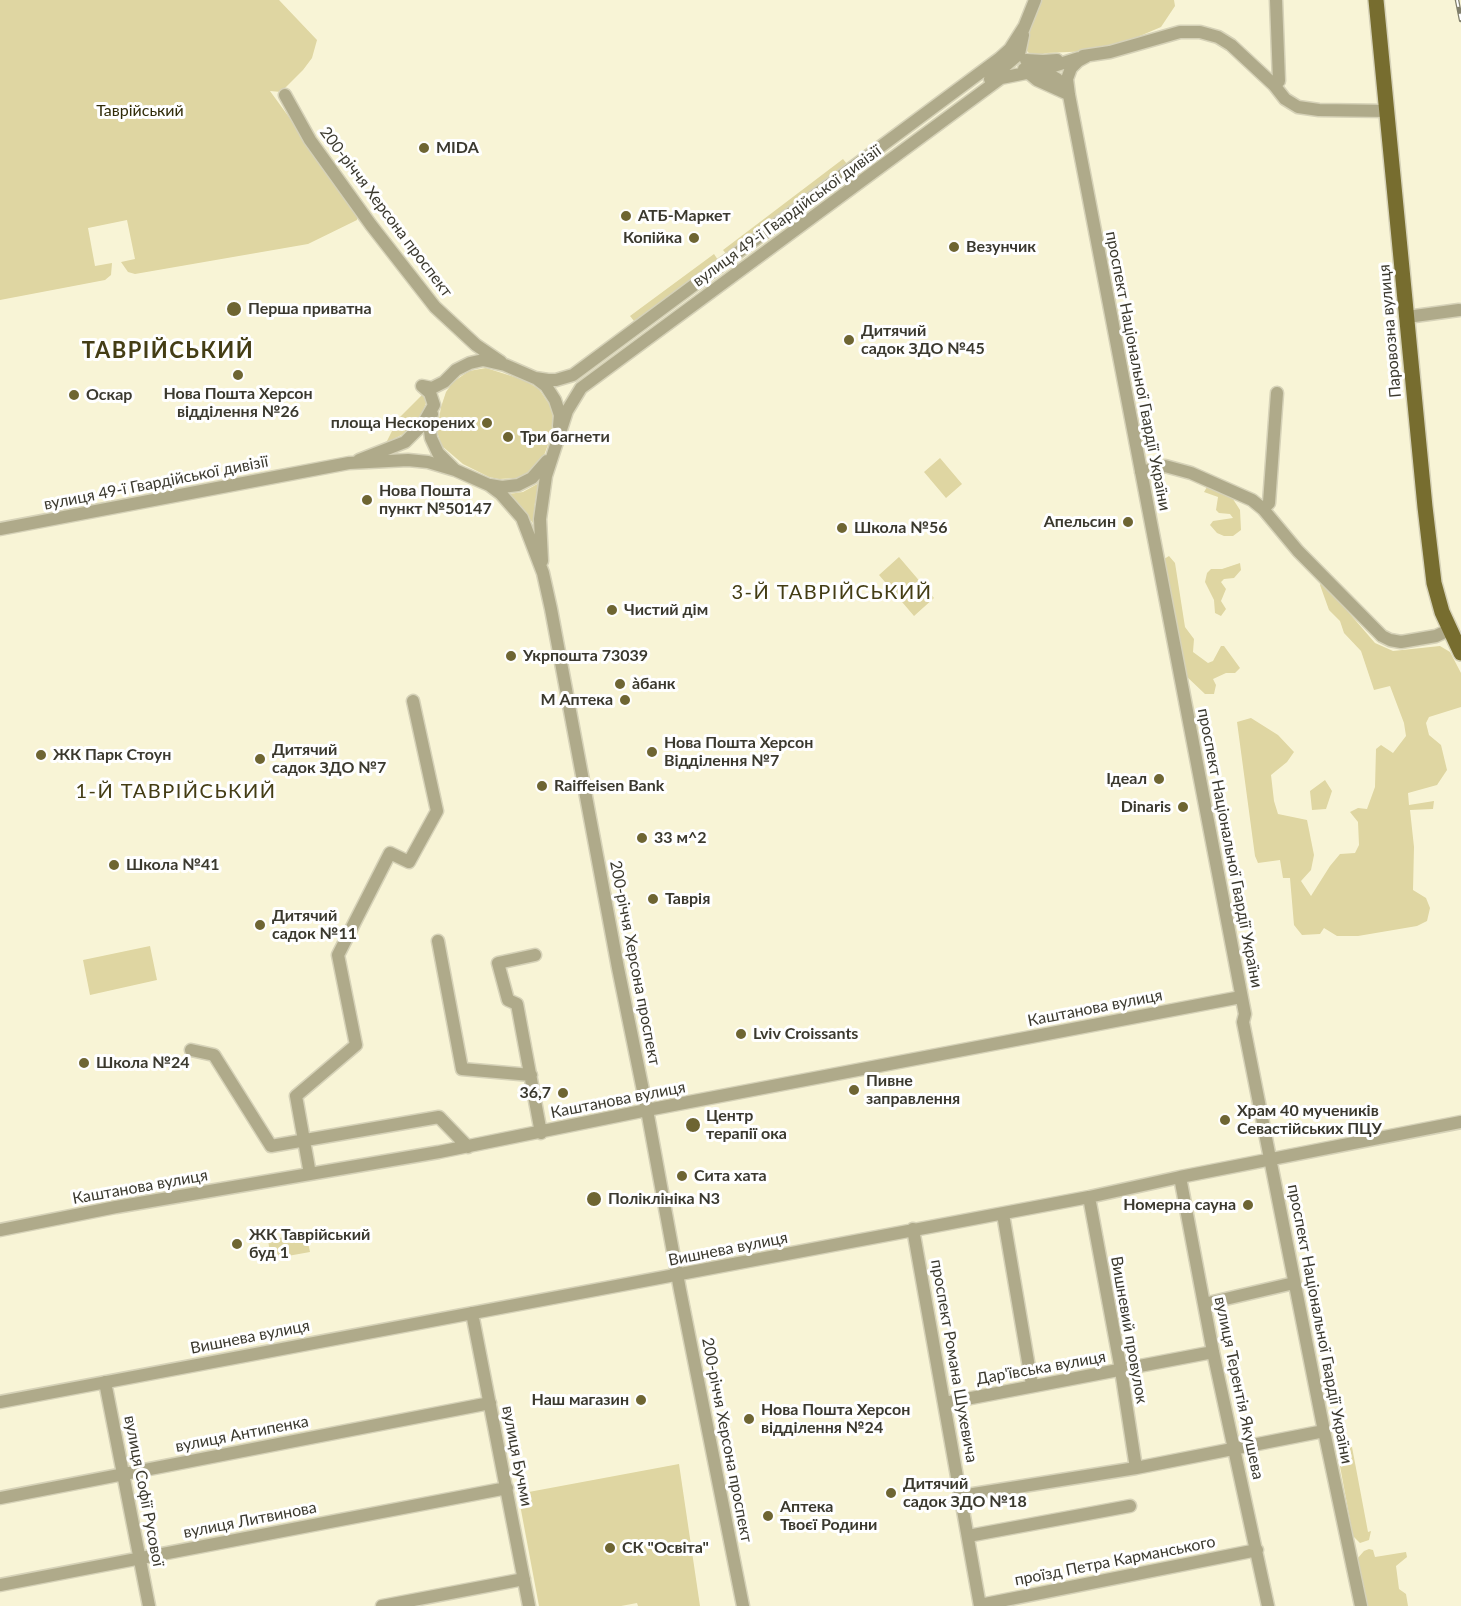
<!DOCTYPE html>
<meta charset="utf-8">
<style>
body{margin:0}
canvas{display:block;background:#f8f4d6}
</style>
<canvas width="1461" height="1606"></canvas>
<script>
const c = document.querySelector('canvas').getContext('2d');
c.lineJoin = 'round';
function paint(path, color) { c.fillStyle = color; c.fill(path, 'evenodd'); }
const shape = rows => new Path2D(rows.map(r => 'M' + r).join(''));
function strokePath(path, color, width, dash) { c.strokeStyle = color; c.lineWidth = width; c.lineCap = dash ? 'butt' : 'round'; c.setLineDash(dash || []); c.stroke(path); }
function write(font, color, halo, rows, align = 'center') {
  c.font = font + ' Lato,sans-serif'; c.lineWidth = 6; c.setLineDash([]); c.textBaseline = 'middle'; c.strokeStyle = halo; c.fillStyle = color; for (const [text, x, y, turn = 0] of rows) {
    c.save(); c.translate(x, y); c.rotate((+turn || 0) * Math.PI / 180); c.textAlign = isNaN(turn) ? turn : align; if (halo) c.strokeText(text, 0, 0); c.fillText(text, 0, 0); c.restore();
  }
}
paint(shape([
 [0,0,279,0,317,40,312,58,303,70,281,92,270,91,358,212,357,220,308,244,135,274,128,272,121,262,135,259,127,220,88,228,95,266,112,263,111,275,105,280,0,300],
 [1042,0,1174,0,1175,6,1161,27,1114,47,1091,51,1046,53,1033,57,1025,49,1025,40],
 [843,159,847,164,727,255,723,250],
 [714,254,718,260,634,321,630,316],
 [486,368,524,380,539,389,549,404,553,413,552,434,543,458,529,472,517,478,499,479,489,477,463,464,442,446,437,432,441,407,446,392,453,382,469,371],
 [424,393,426,395,426,403,421,417,407,432,386,443,398,419],
 [940,458,962,484,946,498,924,472],
 [539,483,535,502,533,523,509,494,523,492],
 [1207,487,1214,487,1231,496,1240,510,1241,530,1233,536,1224,536,1217,533,1210,525,1213,521,1233,518,1230,514,1219,513,1216,510,1218,497,1204,492],
 [1169,556,1175,563,1185,627,1194,639,1193,652,1208,663,1213,661,1221,646,1224,646,1240,668,1235,673,1226,673,1213,679,1216,685,1214,694,1205,694,1185,675,1164,559],
 [899,557,934,598,914,616,879,575],
 [1240,563,1241,570,1234,578,1224,579,1221,582,1226,589,1221,601,1226,609,1221,616,1215,613,1214,600,1205,582,1207,573,1211,569,1222,569],
 [1321,583,1325,585,1375,643,1393,651,1440,646,1450,652,1461,673,1461,707,1429,717,1426,723,1429,735,1441,745,1447,770,1437,785,1408,793,1409,805,1434,801,1433,809,1410,810,1414,847,1413,890,1426,898,1430,908,1427,921,1417,926,1358,936,1337,936,1324,928,1320,934,1302,935,1294,925,1290,878,1283,878,1280,860,1258,863,1255,856,1237,722,1251,718,1278,735,1294,752,1287,762,1271,775,1274,801,1278,814,1307,820,1314,855,1311,870,1301,881,1311,896,1330,866,1340,854,1355,853,1359,845,1358,822,1350,812,1358,808,1367,809,1375,787,1376,749,1381,745,1393,753,1406,736,1404,723,1390,686,1374,690,1361,651,1344,633,1340,621,1329,610,1320,585],
 [1325,780,1332,791,1326,809,1312,810,1310,791],
 [150,946,157,980,90,995,83,960],
 [306,1233,310,1252,271,1259,268,1240],
 [1352,1447,1368,1532,1371,1531,1369,1540,1360,1543,1353,1536,1337,1450],
 [679,1464,700,1606,638,1606,637,1603,621,1606,539,1606,518,1494],
 [1369,1549,1373,1550,1375,1557,1406,1552,1407,1557,1396,1566,1399,1589,1406,1594,1408,1606,1366,1606,1357,1559,1364,1551]
]), '#dfd6a2');
const minor = shape([
 [1021,35,1035,0],
 [1089,55,1078,61,1071,68,1067,79,1069,95,1245,1014,1243,1022,1324,1431,1361,1606],
 [1083,56,1110,52,1180,32,1200,32,1218,37,1231,45,1274,85,1285,99,1298,107,1319,110,1387,111],
 [1026,60,1043,61,1057,60],
 [1024,69,1037,80,1068,94],
 [1039,69,1057,79,1068,94],
 [990,79,1019,54,1023,35],
 [1274,85,1279,81,1276,0],
 [285,95,310,140,371,225,435,307,476,345,501,362],
 [1407,317,1459,310],
 [537,379,546,386,555,400,560,415,559,426],
 [422,386,432,388,444,382,456,370,470,363,483,360,505,365,535,378,548,380,556,380,573,375,1000,58,1010,49,1024,27],
 [432,414,429,424,431,438,438,453,454,469],
 [359,460,405,442,423,424,434,405,430,393,422,386],
 [1141,472,1165,466,1191,473,1252,500,1263,509,1298,551,1382,636,1390,640,1401,642,1436,636,1449,630],
 [490,485,502,487,518,485,532,478,547,461],
 [1263,509,1269,503,1277,393],
 [0,529,349,463,408,460,428,462,455,470,489,485,501,494,522,518,543,573,551,609,618,968,647,1110,680,1290,743,1606],
 [542,561,540,519,546,476,567,411,581,388,1001,78,1041,70,1079,58],
 [438,941,462,1069,531,1075],
 [535,955,498,963,508,1000,517,1004,541,1133],
 [191,1050,214,1055,271,1146,439,1117,468,1147],
 [310,1174,296,1096,356,1045,338,955,390,853,409,862,437,811,413,701],
 [1180,1177,1213,1352,1268,1606],
 [1089,1197,1121,1370,1136,1468],
 [1003,1214,1032,1385],
 [913,1229,980,1606],
 [0,1230,116,1207,439,1152,647,1110,1241,997],
 [1204,1304,1294,1283],
 [472,1313,529,1606],
 [105,1382,149,1606],
 [0,1402,1089,1197,1180,1177,1461,1122],
 [945,1403,1213,1352],
 [961,1496,1136,1468,1324,1431],
 [0,1498,490,1403],
 [968,1536,1130,1506],
 [0,1585,507,1488],
 [980,1605,1257,1550],
 [382,1606,524,1579]
]);
const major = shape([
 [1376,0,1425,507,1434,583,1442,612,1461,653]
]);
strokePath(minor, '#d6d2b8', 15);
strokePath(major, '#d6d2b8', 18);
strokePath(minor, '#afaa8a', 12);
strokePath(major, '#776d2f', 15);
const rail = shape([
 [1457,0,1461,20]
]);
strokePath(rail, '#817f6c', 4.5);
strokePath(rail, '#fff', 2, [7]);
for (const [x, y, r, color] of [
 [424,148,6,"#6e6532"],
 [626,216,6,"#6e6532"],
 [694,238,6,"#6e6532"],
 [954,247,6,"#6e6532"],
 [234,309,8,"#6e6532"],
 [849,340,6,"#6e6532"],
 [238,375,6,"#6e6532"],
 [74,395,6,"#6e6532"],
 [487,423,6,"#6e6532"],
 [508,437,6,"#6e6532"],
 [367,500,6,"#6e6532"],
 [1128,522,6,"#6e6532"],
 [842,528,6,"#6e6532"],
 [612,610,6,"#6e6532"],
 [511,656,6,"#6e6532"],
 [620,684,6,"#6e6532"],
 [625,700,6,"#6e6532"],
 [652,752,6,"#6e6532"],
 [41,755,6,"#6e6532"],
 [260,759,6,"#6e6532"],
 [1159,779,6,"#6e6532"],
 [542,786,6,"#6e6532"],
 [1183,807,6,"#6e6532"],
 [642,838,6,"#6e6532"],
 [114,865,6,"#6e6532"],
 [653,899,6,"#6e6532"],
 [260,925,6,"#6e6532"],
 [741,1034,6,"#6e6532"],
 [84,1063,6,"#6e6532"],
 [854,1090,6,"#6e6532"],
 [563,1093,6,"#6e6532"],
 [1225,1120,6,"#6e6532"],
 [693,1125,8,"#6e6532"],
 [682,1176,6,"#6e6532"],
 [594,1199,8,"#6e6532"],
 [1248,1205,6,"#6e6532"],
 [237,1244,6,"#6e6532"],
 [641,1400,6,"#6e6532"],
 [749,1419,6,"#6e6532"],
 [891,1493,6,"#6e6532"],
 [768,1516,6,"#6e6532"],
 [610,1548,6,"#6e6532"]
]) { const dot = new Path2D(); dot.arc(x, y, r, 0, 2 * Math.PI); c.fillStyle = color; c.fill(dot); strokePath(dot, '#fff', 2); }
write('16px', '#312c09', '#fff', [
 ["Таврійський",140,111]
]);
write('bold 16px', '#3b392e', '#fff', [
 ["MIDA",436,148],
 ["АТБ-Маркет",638,216],
 ["Копійка",682,238,"right"],
 ["Везунчик",966,247],
 ["Перша приватна",248,309],
 ["Дитячий",861,331],
 ["садок ЗДО №45",861,349],
 ["Нова Пошта Херсон",238,394,"center"],
 ["відділення №26",238,412,"center"],
 ["Оскар",86,395],
 ["площа Нескорених",475,423,"right"],
 ["Три багнети",520,437],
 ["Нова Пошта",379,491],
 ["пункт №50147",379,509],
 ["Апельсин",1116,522,"right"],
 ["Школа №56",854,528],
 ["Чистий дім",624,610],
 ["Укрпошта 73039",523,656],
 ["а̀банк",632,684],
 ["М Аптека",613,700,"right"],
 ["Нова Пошта Херсон",664,743],
 ["Відділення №7",664,761],
 ["Дитячий",272,750],
 ["садок ЗДО №7",272,768],
 ["ЖК Парк Стоун",53,755],
 ["Ідеал",1147,779,"right"],
 ["Raiffeisen Bank",554,786],
 ["Dinaris",1171,807,"right"],
 ["33 м^2",654,838],
 ["Школа №41",126,865],
 ["Таврія",665,899],
 ["Дитячий",272,916],
 ["садок №11",272,934],
 ["Lviv Croissants",753,1034],
 ["Школа №24",96,1063],
 ["Пивне",866,1081],
 ["заправлення",866,1099],
 ["36,7",551,1093,"right"],
 ["Храм 40 мучеників",1237,1111],
 ["Севастійських ПЦУ",1237,1129],
 ["Центр",706,1116],
 ["терапії ока",706,1134],
 ["Сита хата",694,1176],
 ["Поліклініка N3",608,1199],
 ["Номерна сауна",1236,1205,"right"],
 ["ЖК Таврійський",249,1235],
 ["буд 1",249,1253],
 ["Наш магазин",629,1400,"right"],
 ["Нова Пошта Херсон",761,1410],
 ["відділення №24",761,1428],
 ["Дитячий",903,1484],
 ["садок ЗДО №18",903,1502],
 ["Аптека",780,1507],
 ["Твоєї Родини",780,1525],
 ["СК \"Освіта\"",622,1548]
], 'left');
write('16px', '#3b392e', '#fff', [
 ["200-річчя Херсона проспект",386,212,53],
 ["вулиця 49-ї Гвардійської дивізії",787,216,-36],
 ["Паровозна вулиця",1390,331,-95],
 ["проспект Національної Гвардії України",1138,371,79],
 ["вулиця 49-ї Гвардійської дивізії",156,483,-11],
 ["проспект Національної Гвардії України",1230,848,79],
 ["200-річчя Херсона проспект",635,963,79],
 ["Каштанова вулиця",1095,1008,-11],
 ["Каштанова вулиця",618,1100,-11],
 ["Каштанова вулиця",140,1187,-10],
 ["Вишнева вулиця",728,1249,-11],
 ["проспект Національної Гвардії України",1320,1324,79],
 ["Вишневий провулок",1129,1330,80],
 ["Вишнева вулиця",250,1337,-11],
 ["проспект Романа Шухевича",954,1361,80],
 ["Дар'ївська вулиця",1041,1368,-10],
 ["вулиця Терентія Якушева",1239,1388,78],
 ["вулиця Антипенка",242,1434,-11],
 ["200-річчя Херсона проспект",727,1440,79],
 ["вулиця Бучми",517,1456,79],
 ["вулиця Софії Русової",144,1491,79],
 ["вулиця Литвинова",250,1520,-11],
 ["проїзд Петра Карманського",1115,1561,-11]
]);
c.letterSpacing = '1.5px';
write('20px', '#443d14', '#fff', [
 ["3-Й ТАВРІЙСЬКИЙ",832,593],
 ["1-Й ТАВРІЙСЬКИЙ",176,792]
]);
c.letterSpacing = '0px';
c.letterSpacing = '1.5px';
write('bold 22px', '#443d14', '#fff', [
 ["ТАВРІЙСЬКИЙ",168,351]
]);
c.letterSpacing = '0px';
</script>
